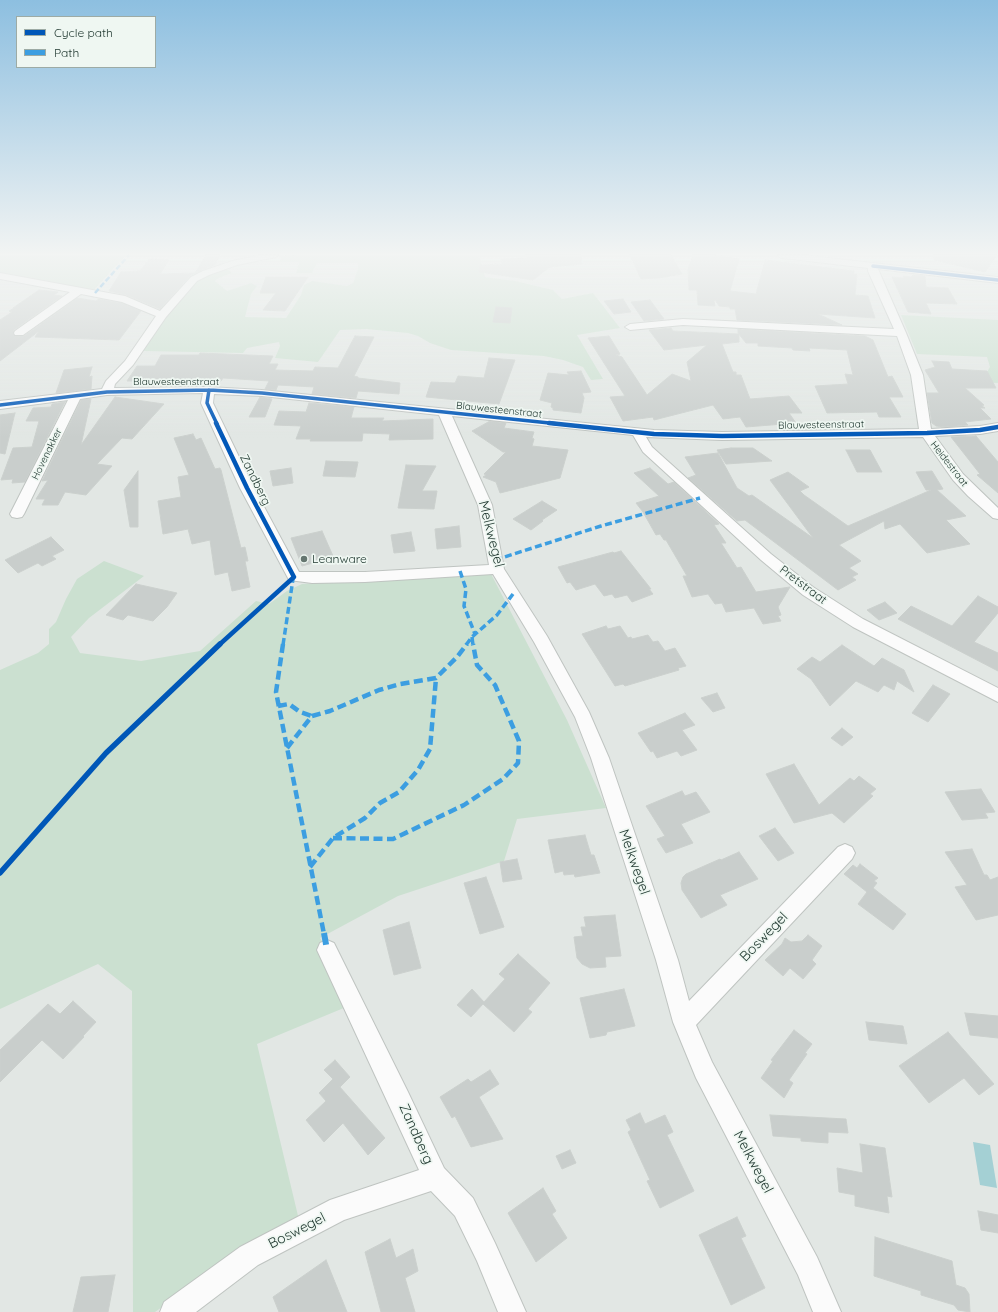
<!DOCTYPE html>
<style>
body{margin:0}
#map{position:relative;width:998px;height:1312px;overflow:hidden;background:#e2e7e4;font-family:Quicksand,sans-serif}
canvas{display:block}
.legend{position:absolute;left:16px;top:16px;width:140px;height:52px;box-sizing:border-box;background:#eff7f2;border:1px solid #9daba5;margin:0;padding:5px 7px;list-style:none;font-size:12px;color:#213931}
.legend li{display:flex;align-items:center;gap:8px;height:20px}
.legend b{width:20px;border:1px solid #9daba5}
</style>
<div id="map">
<canvas width="998" height="1312"></canvas>
<ul class="legend">
<li><b style="height:5px;background:#0057b8"></b>Cycle path</li>
<li><b style="height:5px;background:#3c9ee1"></b>Path</li>
</ul>
</div>
<script>
const c = document.querySelector('canvas').getContext('2d');
c.lineJoin = 'round';
function paint(path, color) { c.fillStyle = color; c.fill(path, 'evenodd'); }
const shape = rows => new Path2D(rows.map(r => 'M' + r).join(''));
function strokePath(path, color, width, dash) { c.strokeStyle = color; c.lineWidth = width; c.lineCap = dash ? 'butt' : 'round'; c.setLineDash(dash || []); c.stroke(path); }
function write(font, color, halo, rows, align = 'center') {
  c.font = font + ' Quicksand,sans-serif'; c.lineWidth = 3.5; c.setLineDash([]); c.textBaseline = 'middle'; c.strokeStyle = halo; c.fillStyle = color; for (const [text, x, y, turn = 0] of rows) {
    c.save(); c.translate(x, y); c.rotate((+turn || 0) * Math.PI / 180); c.textAlign = isNaN(turn) ? turn : align; if (halo) c.strokeText(text, 0, 0); c.fillText(text, 0, 0); c.restore();
  }
}
paint(shape([
 [0,255,126,255,94,290,0,275],
 [296,255,479,255,485,277,515,281,553,290,562,299,593,293,620,328,577,335,603,379,591,380,583,367,563,360,544,356,451,350,430,343,418,336,408,333,366,329,340,330,318,362,275,358,280,346,279,342,247,348,243,353,142,351,159,325,194,283,205,276,226,268,232,273,219,278,215,281,227,291,251,283,257,286,251,294,245,317,286,318,301,295,304,285,312,281,347,286,353,283,358,269,358,263,317,263,312,273,296,273,299,262,280,262,281,256],
 [901,315,998,320,998,383,981,382,990,367,987,357,917,354],
 [104,561,144,576,89,618,71,637,80,653,141,661,200,651,256,601,269,604,287,591,302,584,490,572,567,720,606,808,517,819,504,861,398,896,320,938,363,1000,257,1044,299,1220,245,1248,155,1312,133,1312,132,991,98,964,0,1009,0,670,38,653,49,644,49,629,56,622,66,599,77,579]
]), '#cbe0d0');
paint(shape([
 [973,1142,990,1145,997,1188,980,1185]
]), '#a4d0d4');
const building = shape([
 [206,255,220,255,215,265,195,273,206,255],
 [526,255,581,255,582,264,550,267,533,280,479,272,480,265,502,264,501,259,527,258,526,255],
 [630,255,671,255,682,274,659,278,641,279,630,255],
 [693,255,714,255,739,259,730,291,756,294,765,260,854,271,854,274,857,274,855,295,868,296,875,318,818,314,842,325,737,320,735,309,730,309,730,307,719,306,715,300,714,301,715,306,698,305,697,290,689,290,688,269,693,255],
 [934,255,997,255,985,272,934,260,934,255],
 [149,259,169,260,160,274,195,273,190,276,160,309,126,295,109,291,121,272,140,271,149,259],
 [913,275,925,276,926,287,948,288,957,304,926,303,931,314,908,312,892,277,904,278,903,276,911,277,913,275],
 [266,277,308,277,285,311,263,310,276,293,260,293,266,277],
 [39,290,58,292,54,295,62,296,14,330,13,334,15,336,24,336,77,298,96,301,99,299,122,303,141,311,119,340,35,337,39,331,0,361,0,320,12,312,9,311,14,308,13,308,39,290],
 [623,299,631,312,614,314,604,301,623,299],
 [650,300,664,319,644,321,631,302,650,300],
 [496,307,512,308,510,323,493,322,496,307],
 [671,328,673,331,739,334,739,342,722,344,733,372,736,372,736,375,741,375,750,399,789,396,802,413,789,413,796,423,746,427,740,417,723,419,713,405,654,420,653,417,623,421,610,397,625,396,588,338,609,336,620,354,616,355,622,357,647,395,672,374,691,381,687,362,707,345,664,350,649,330,671,328],
 [738,329,865,336,873,340,888,377,892,376,903,397,889,397,901,417,879,417,877,412,827,413,815,386,848,384,845,374,853,375,847,350,809,348,810,351,793,350,792,348,758,346,758,343,746,343,738,333,738,329],
 [355,336,374,337,354,376,358,377,358,378,400,383,399,394,358,391,356,398,312,394,314,387,278,385,276,390,265,389,269,381,223,378,221,381,127,381,137,366,155,366,161,355,199,355,200,353,273,356,269,364,278,364,275,370,313,371,315,367,338,368,355,336],
 [489,358,515,360,499,404,426,397,431,382,455,383,458,376,484,378,489,358],
 [932,361,949,362,952,369,987,371,996,388,965,388,984,405,982,406,985,408,980,408,991,419,965,422,968,425,945,427,936,426,932,423,927,393,939,393,925,370,935,367,932,361],
 [92,367,89,377,92,376,91,389,56,393,64,370,92,367],
 [581,371,591,392,582,393,584,398,581,413,553,410,553,408,551,407,552,403,540,400,548,373,569,375,567,372,581,371],
 [115,397,164,404,132,439,122,438,97,464,112,466,86,495,65,492,58,505,42,505,45,499,36,499,48,480,42,481,81,400,91,399,81,445,115,397],
 [260,397,272,399,265,417,249,417,260,397],
 [65,402,25,482,12,483,13,479,1,480,13,448,32,447,39,421,26,421,33,408,51,407,52,404,65,402],
 [309,403,354,407,351,418,384,418,382,421,433,419,433,439,389,440,390,434,363,433,362,441,310,441,311,439,296,439,301,426,274,425,279,411,306,412,309,403],
 [15,413,5,454,0,453,0,415,15,413],
 [490,421,506,423,504,428,534,432,532,438,534,439,532,446,568,450,560,478,500,493,496,482,483,477,486,475,484,474,506,452,503,452,472,431,490,421],
 [193,434,196,440,201,438,215,469,220,468,221,470,241,548,245,547,248,561,245,561,250,587,232,591,228,572,215,575,210,540,192,544,188,529,163,534,158,501,181,497,178,477,189,475,174,438,193,434],
 [976,436,998,462,998,493,977,475,980,474,951,437,976,436],
 [731,448,753,448,772,461,726,464,717,450,731,448],
 [846,450,870,450,882,472,857,472,846,450],
 [718,453,737,488,749,496,752,495,813,538,770,480,788,472,809,487,800,491,804,495,848,526,931,490,926,490,916,472,932,471,943,489,937,490,966,516,946,520,970,544,927,553,900,524,885,529,884,521,839,545,861,561,849,568,858,574,852,577,856,580,838,590,745,520,737,521,688,478,696,475,685,457,718,453],
 [326,461,358,462,355,477,323,476,326,461],
 [406,465,436,466,422,491,437,491,434,509,398,508,406,465],
 [291,468,293,483,273,486,270,471,291,468],
 [650,468,668,484,674,482,719,524,714,525,726,543,721,543,737,568,741,567,756,592,790,587,778,607,781,615,778,616,781,621,763,624,754,608,726,612,722,603,715,604,708,594,692,597,683,576,687,576,666,540,664,540,660,534,656,535,643,512,636,503,659,496,634,473,650,468],
 [138,471,138,527,130,527,124,490,138,471],
 [542,501,557,510,542,520,543,521,531,530,513,519,542,501],
 [459,526,461,547,437,549,435,529,459,526],
 [322,531,333,556,331,558,302,566,291,538,322,531],
 [411,532,415,551,394,553,391,535,411,532],
 [51,537,64,550,52,556,56,559,42,566,38,563,18,573,5,560,51,537],
 [621,551,651,589,649,589,653,594,632,602,627,595,615,598,612,594,604,596,595,584,576,590,570,582,567,583,558,567,613,552,614,553,621,551],
 [136,584,177,593,167,607,153,621,128,615,123,620,106,615,136,584],
 [978,596,998,607,998,613,974,642,998,653,998,671,898,619,911,606,952,626,978,596],
 [885,602,897,613,879,620,867,610,885,602],
 [606,626,608,629,620,626,628,638,631,637,632,639,648,635,653,642,658,641,665,651,675,648,686,666,678,668,679,670,625,686,623,684,615,686,582,634,606,626],
 [842,645,874,666,882,658,904,670,914,692,897,681,894,690,884,685,878,692,856,681,830,706,811,679,797,669,812,657,820,662,842,645],
 [933,685,950,694,928,722,912,713,933,685],
 [717,693,725,708,713,712,701,698,717,693],
 [685,713,695,725,682,730,697,750,681,756,677,751,657,758,653,751,651,752,638,733,685,713],
 [842,728,853,737,842,746,831,738,842,728],
 [794,764,819,805,850,778,854,781,859,776,876,789,870,794,873,796,844,823,832,813,794,823,766,774,794,764],
 [981,789,995,812,985,813,988,818,962,820,945,792,981,789],
 [682,791,685,796,696,792,710,812,681,824,693,843,666,853,657,839,665,836,646,806,682,791],
 [775,828,794,853,778,861,759,836,775,828],
 [585,835,591,855,594,855,600,873,575,877,574,874,564,875,563,871,555,873,548,840,585,835],
 [972,849,984,875,987,875,990,880,998,877,998,915,976,920,955,887,967,885,945,852,972,849],
 [739,852,758,879,720,895,727,905,701,918,682,890,681,883,683,877,686,874,720,859,721,860,739,852],
 [517,859,522,879,503,882,500,862,517,859],
 [860,864,878,878,874,881,877,883,873,888,906,914,893,930,858,904,867,892,844,874,853,865,857,868,860,864],
 [486,877,504,927,480,934,464,883,486,877],
 [615,915,621,956,605,957,606,967,590,968,582,964,577,958,574,937,583,936,581,927,586,927,584,917,615,915],
 [409,922,421,968,394,975,383,930,409,922],
 [808,935,822,946,812,960,816,964,803,979,790,968,783,976,765,960,782,944,785,938,791,942,802,941,808,935],
 [518,954,550,983,528,1009,532,1012,514,1032,483,1004,471,1017,457,1005,472,989,484,1002,505,979,499,974,518,954],
 [624,989,635,1026,607,1032,606,1035,590,1038,580,998,624,989],
 [73,1001,96,1022,83,1036,84,1037,63,1059,42,1040,0,1082,0,1050,48,1004,60,1014,73,1001],
 [965,1013,998,1016,998,1038,970,1035,965,1013],
 [866,1022,903,1026,907,1044,869,1040,866,1022],
 [794,1030,812,1044,805,1053,807,1054,789,1080,793,1083,784,1098,761,1078,773,1061,771,1060,794,1030],
 [948,1032,994,1084,979,1095,964,1078,929,1103,899,1066,948,1032],
 [335,1060,350,1077,340,1087,339,1086,385,1138,368,1155,343,1123,324,1142,306,1120,326,1101,319,1093,333,1079,324,1070,335,1060],
 [490,1070,499,1084,479,1097,503,1139,471,1147,455,1116,452,1118,440,1097,468,1079,471,1082,490,1070],
 [640,1113,645,1124,665,1115,673,1132,667,1135,694,1191,660,1208,647,1181,650,1180,628,1132,631,1130,626,1120,640,1113],
 [770,1115,846,1119,848,1133,828,1132,828,1143,801,1141,801,1138,773,1136,770,1115],
 [860,1144,885,1148,892,1197,887,1196,889,1213,855,1206,855,1195,839,1192,837,1168,863,1173,860,1144],
 [570,1150,576,1163,562,1169,556,1156,570,1150],
 [543,1188,556,1211,552,1214,567,1238,536,1262,508,1213,543,1188],
 [978,1211,998,1215,998,1233,981,1230,978,1211],
 [737,1217,746,1236,741,1238,765,1288,731,1305,699,1235,737,1217],
 [875,1237,952,1261,956,1285,965,1288,969,1294,970,1312,958,1310,954,1305,921,1295,921,1291,874,1276,875,1237],
 [390,1239,396,1258,413,1249,418,1271,405,1278,415,1312,381,1312,365,1252,390,1239],
 [326,1260,347,1312,279,1312,273,1297,326,1260],
 [115,1275,108,1312,73,1312,81,1277,115,1275]
]);
paint(building, '#c9cecc');
strokePath(building, '#cbd0cd', 1);
const minor = shape([
 [262,255,278,255,276,257,237,265,209,275,197,281,166,317,133,365,115,384,114,388,209,387,262,390,654,430,722,432,919,429,911,375,897,336,683,325,630,330,625,327,630,324,683,319,894,329,868,271,868,268,782,258,779,257,778,255,802,255,998,277,998,283,878,269,906,333,923,375,931,429,980,426,998,423,998,431,980,434,935,436,963,474,998,508,998,519,993,518,968,496,953,480,923,437,722,440,646,437,652,447,771,554,813,587,863,619,998,688,998,702,853,627,803,595,761,560,643,452,633,435,452,416,492,505,504,569,547,636,589,712,609,758,678,960,689,1001,838,847,845,844,852,847,855,853,852,859,696,1025,712,1062,817,1257,841,1312,813,1312,798,1275,696,1078,673,1022,656,960,591,758,575,717,534,642,493,574,365,582,312,583,289,580,240,488,201,403,203,393,107,395,80,399,24,514,22,517,17,518,12,517,10,514,68,400,0,409,0,401,102,389,106,381,125,361,156,316,122,302,81,294,23,335,15,335,14,333,15,331,70,292,0,279,0,273,125,296,160,311,191,277,203,271,232,261,262,255],
 [214,394,262,396,439,415,478,505,489,565,365,572,299,572,254,488,213,403,214,394],
 [327,940,334,943,408,1092,444,1168,473,1198,495,1243,526,1312,498,1312,477,1261,455,1216,431,1191,344,1220,258,1265,196,1312,160,1312,164,1302,240,1247,330,1200,419,1170,317,950,320,943,327,940]
]);
strokePath(minor, '#bfc4c1', 2);
paint(minor, '#fbfbfb');
strokePath(shape([
 [95,293,129,255]
]), '#3c9ee1', 2.5, [5.5, 2.5]);
strokePath(shape([
 [495,560,601,526,700,498],
 [460,571,466,589,464,606,475,634],
 [472,637,473,645],
 [283,645,293,579],
 [466,645,472,637,497,615,513,594]
]), '#3c9ee1', 3.5, [7, 3.5]);
strokePath(shape([
 [283,644,276,692,324,934],
 [278,706,289,704,300,712,312,716],
 [287,748,312,716,330,711,379,690,400,684,436,678,457,657,467,644],
 [333,838,393,839,464,805,503,779,518,763,519,741,495,685,477,665,473,644],
 [310,867,333,838,365,818,380,803,399,792,418,770,430,749,436,678]
]), '#3c9ee1', 4.5, [9, 4.5]);
strokePath(shape([
 [324,933,327,950]
]), '#3c9ee1', 6, [12, 6]);
strokePath(shape([
 [873,266,998,280],
 [209,390,207,403,217,424],
 [0,405,107,392,209,390,262,393,559,424]
]), '#0057b8', 3.5);
strokePath(shape([
 [216,423,247,488,294,577,219,645],
 [549,423,654,434,722,436,927,433,980,430,998,427]
]), '#0057b8', 4.5);
strokePath(shape([
 [0,873,106,753,220,644]
]), '#0057b8', 5.5);
const sky = c.createLinearGradient(0, 0, 0, 438);
sky.addColorStop(0, '#8dbfe0');
sky.addColorStop(0.58, '#f2f4f3');
sky.addColorStop(1, '#f2f4f300');
c.fillStyle = sky;
c.fillRect(0, 0, 998, 438);
for (const [x, y, r, color] of [
 [304,559,4,"#657670"]
]) { const dot = new Path2D(); dot.arc(x, y, r, 0, 2 * Math.PI); c.fillStyle = color; c.fill(dot); strokePath(dot, '#eff7f2', 1.5); }
write('10px', '#213931', '#eff7f2', [
 ["Blauwesteenstraat",176,382],
 ["Blauwesteenstraat",499,410,6],
 ["Blauwesteenstraat",821,425,-1],
 ["Hovenakker",47,454,-64],
 ["Heidestraat",949,464,52]
]);
write('12px', '#213931', '#eff7f2', [
 ["Zandberg",255,480,64],
 ["Pretstraat",803,585,37]
]);
write('12px', '#213931', '#eff7f2', [
 ["Leanware",312,559]
], 'left');
write('14px', '#213931', '#eff7f2', [
 ["Melkwegel",491,534,76],
 ["Melkwegel",634,862,71],
 ["Boswegel",764,937,-46],
 ["Zandberg",416,1134,66],
 ["Melkwegel",753,1162,62],
 ["Boswegel",297,1231,-27]
]);
</script>
